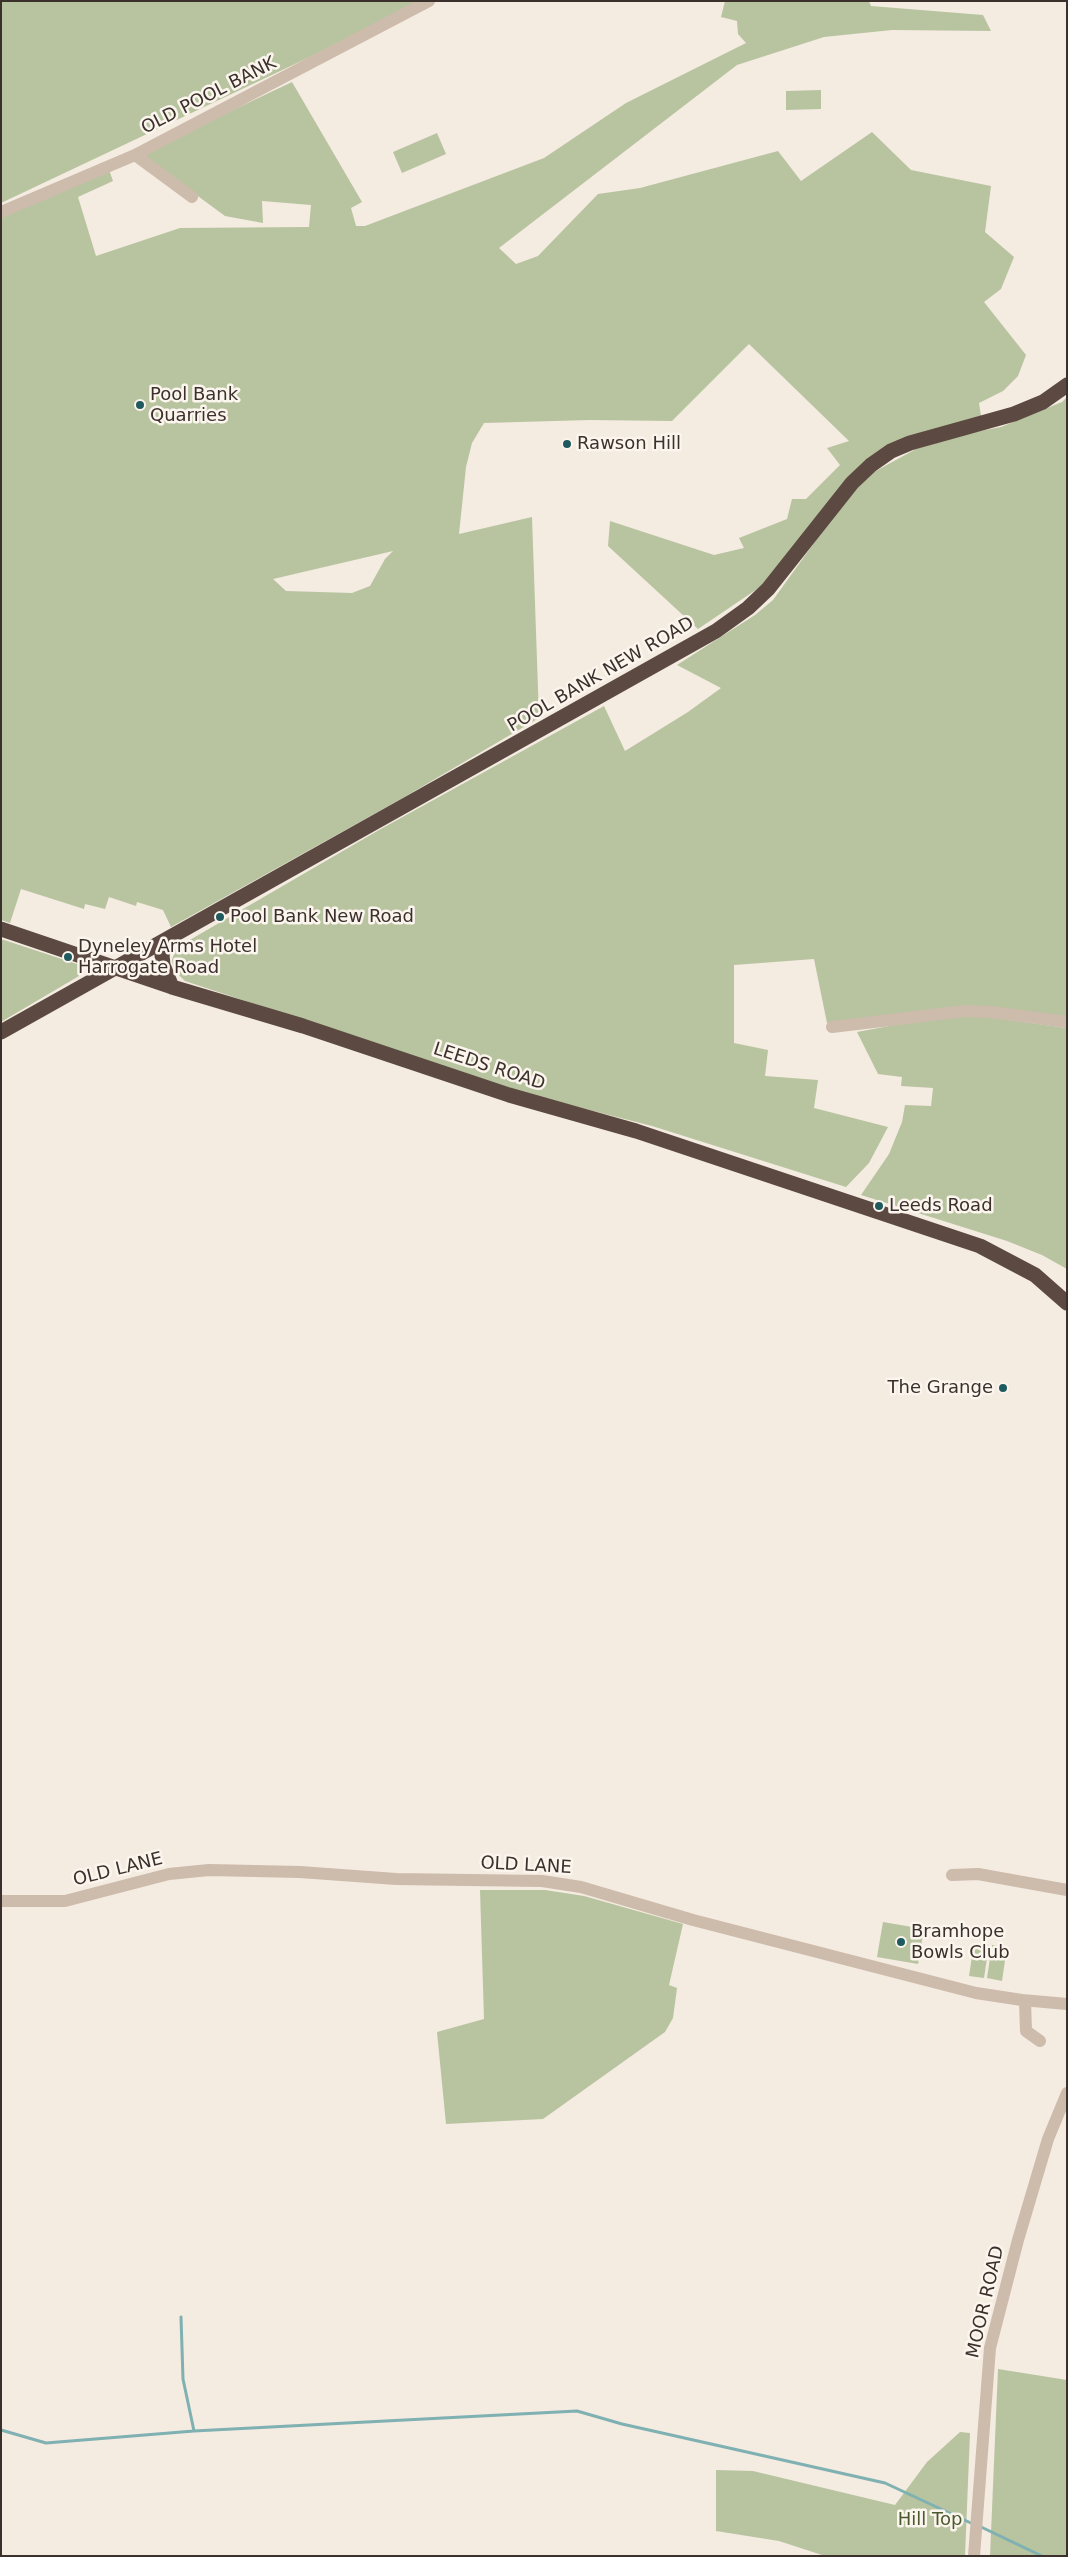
<!DOCTYPE html>
<style>
body{margin:0}
#map{position:relative;width:1068px;height:2557px;overflow:hidden;background:#f4ebe1;font-family:"DejaVu Sans",sans-serif}
canvas{display:block}
.frame{position:absolute;inset:0;border:2px solid #3b302b;pointer-events:none}
</style>
<div id="map">
<canvas width="1068" height="2557"></canvas>
<div class="frame"></div>
</div>
<script>
const c = document.querySelector('canvas').getContext('2d');
c.lineJoin = 'round';
function paint(path, color) { c.fillStyle = color; c.fill(path, 'evenodd'); }
const shape = rows => new Path2D(rows.map(r => 'M' + r).join(''));
function strokePath(path, color, width, dash) { c.strokeStyle = color; c.lineWidth = width; c.lineCap = dash ? 'butt' : 'round'; c.setLineDash(dash || []); c.stroke(path); }
function write(font, color, halo, rows, align = 'center') {
  c.font = font + ' "DejaVu Sans",sans-serif'; c.lineWidth = 5; c.setLineDash([]); c.textBaseline = 'middle'; c.strokeStyle = halo; c.fillStyle = color; for (const [text, x, y, turn = 0] of rows) {
    c.save(); c.translate(x, y); c.rotate((+turn || 0) * Math.PI / 180); c.textAlign = isNaN(turn) ? turn : align; if (halo) c.strokeText(text, 0, 0); c.fillText(text, 0, 0); c.restore();
  }
}
paint(shape([
 [1,1,418,1,314,55,1,203],
 [725,1,869,1,871,6,983,15,991,31,892,30,824,37,737,65,499,248,516,264,538,256,598,194,640,188,778,151,801,181,872,132,911,170,991,186,985,232,1014,257,1001,289,984,302,1026,355,1018,376,1003,391,979,403,981,416,890,444,849,476,769,581,698,629,608,546,610,521,714,555,744,548,739,538,787,519,792,499,806,499,840,465,827,448,849,441,749,344,672,421,590,420,484,423,472,443,466,467,459,534,532,517,539,718,401,799,171,927,163,910,137,902,136,906,109,897,105,909,85,904,84,909,21,889,10,923,1,920,1,216,108,167,113,181,78,197,96,256,180,228,309,227,311,205,262,201,263,223,225,216,146,158,144,152,292,82,362,202,351,208,356,226,365,226,544,158,626,103,746,43,738,34,737,21,721,17],
 [393,551,385,559,370,586,352,593,286,591,273,579],
 [821,90,821,109,786,110,786,91],
 [437,133,446,154,402,173,393,152],
 [1067,397,1067,1017,930,1010,827,1023,814,959,734,965,734,1043,768,1050,765,1076,818,1080,814,1108,888,1127,869,1163,846,1187,652,1126,523,1093,185,981,174,970,172,960,176,948,379,830,604,706,625,751,688,712,721,688,677,665,755,615,773,600,845,500,874,472,916,449,970,433,1001,427,1062,402],
 [1,939,80,965,79,976,1,1022],
 [973,1015,1067,1028,1067,1269,1042,1255,1007,1241,861,1195,889,1154,902,1122,905,1105,931,1106,933,1088,901,1086,902,1077,878,1074,857,1032,932,1018],
 [480,1890,545,1890,584,1896,683,1924,669,1985,677,1988,673,2018,665,2032,543,2119,446,2124,437,2032,484,2019],
 [883,1922,924,1929,918,1964,877,1957],
 [974,1943,989,1945,984,1978,969,1976],
 [992,1945,1007,1947,1002,1981,987,1978],
 [998,2369,1067,2380,1067,2556,990,2556],
 [960,2432,970,2433,965,2556,825,2556,779,2541,716,2531,716,2470,753,2471,895,2505,927,2462]
]), '#b8c4a0');
strokePath(shape([
 [181,2317,183,2379,194,2431],
 [1,2430,46,2443,194,2431,577,2411,622,2424,885,2483,973,2524],
 [979,2526,1042,2556]
]), '#7fb0b2', 3);
strokePath(shape([
 [135,155,192,197],
 [1,212,135,155,429,1],
 [832,1027,965,1011,991,1012,1067,1022],
 [952,1875,978,1874,1067,1890],
 [1,1901,65,1901,169,1874,209,1870,300,1872,396,1879,542,1881,581,1887,693,1920,976,1993,1022,2000,1067,2004],
 [1025,2001,1026,2031,1040,2041],
 [974,2556,990,2348,1018,2240,1048,2139,1067,2093]
]), '#cdbbac', 12);
strokePath(shape([
 [1,929,172,987,303,1026,509,1095,636,1131,980,1246,1035,1275,1067,1303],
 [167,941,162,955,163,965,172,987],
 [1,1032,716,631,748,608,768,589,852,483,871,465,891,451,910,443,1014,414,1043,402,1067,385]
]), '#5c4a42', 15);
for (const [x, y, r, color] of [
 [140,405,5,"#1f5a5e"],
 [567,444,5,"#1f5a5e"],
 [220,917,5,"#1f5a5e"],
 [68,957,5,"#1f5a5e"],
 [879,1206,5,"#1f5a5e"],
 [1003,1388,5,"#1f5a5e"],
 [901,1942,5,"#1f5a5e"]
]) { const dot = new Path2D(); dot.arc(x, y, r, 0, 2 * Math.PI); c.fillStyle = color; c.fill(dot); strokePath(dot, '#fbf5ee', 2); }
write('18px', '#3b302b', '#fbf5ee', [
 ["OLD POOL BANK",209,96,-27],
 ["POOL BANK NEW ROAD",601,675,-30],
 ["LEEDS ROAD",489,1067,18],
 ["OLD LANE",526,1866,3],
 ["OLD LANE",118,1870,-14],
 ["MOOR ROAD",986,2302,-77]
]);
write('18px', '#3b302b', '#fbf5ee', [
 ["Pool Bank",150,395],
 ["Quarries",150,416],
 ["Rawson Hill",577,444],
 ["Pool Bank New Road",230,917],
 ["Dyneley Arms Hotel",78,947],
 ["Harrogate Road",78,968],
 ["Leeds Road",889,1206],
 ["The Grange",993,1388,"right"],
 ["Bramhope",911,1932],
 ["Bowls Club",911,1953]
], 'left');
write('18px', '#4a5a2e', '#fbf5ee', [
 ["Hill Top",930,2520]
]);
</script>
